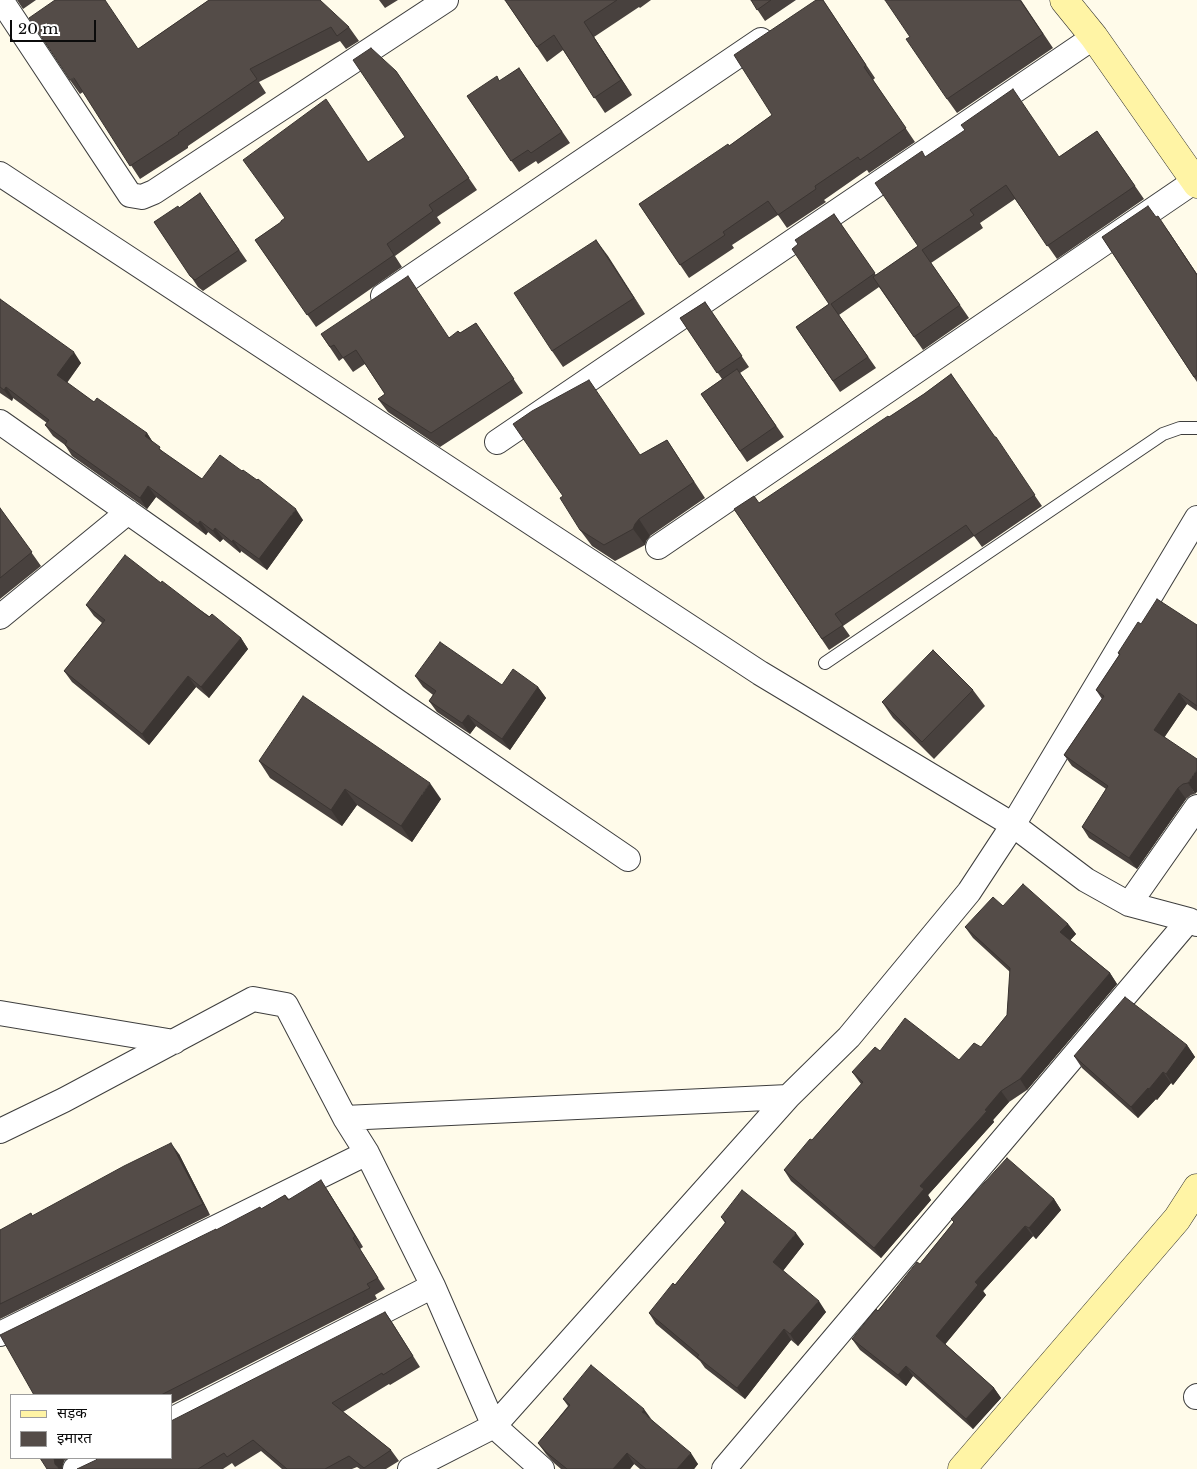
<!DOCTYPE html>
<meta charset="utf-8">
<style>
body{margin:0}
#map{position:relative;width:1197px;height:1469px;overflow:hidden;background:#fffbea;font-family:"Libre Baskerville","Noto Sans Devanagari",serif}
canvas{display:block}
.legend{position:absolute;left:10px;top:1394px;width:162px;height:65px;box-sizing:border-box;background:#fff;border:1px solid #9d9d9d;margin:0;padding:6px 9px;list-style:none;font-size:15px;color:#0b0b0b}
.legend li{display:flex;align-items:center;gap:10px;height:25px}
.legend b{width:25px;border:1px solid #9d9d9d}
.scale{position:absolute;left:10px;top:20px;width:86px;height:22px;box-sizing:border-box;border:2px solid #0b0b0b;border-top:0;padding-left:6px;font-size:15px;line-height:18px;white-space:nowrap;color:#0b0b0b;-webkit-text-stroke:4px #fff;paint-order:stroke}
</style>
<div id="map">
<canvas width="1197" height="1469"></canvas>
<ul class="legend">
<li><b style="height:6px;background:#fff4a5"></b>सड़क</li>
<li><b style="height:14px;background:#544c48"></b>इमारत</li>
</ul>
<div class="scale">20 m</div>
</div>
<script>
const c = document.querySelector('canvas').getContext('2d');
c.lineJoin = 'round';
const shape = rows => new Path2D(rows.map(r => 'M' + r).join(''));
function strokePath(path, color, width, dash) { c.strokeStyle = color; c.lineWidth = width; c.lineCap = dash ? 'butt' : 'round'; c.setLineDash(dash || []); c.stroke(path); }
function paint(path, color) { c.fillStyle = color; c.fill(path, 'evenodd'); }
const lane = shape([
 [825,663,1163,434,1180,428,1197,428]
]);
const street = shape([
 [1,0,130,195,142,197,154,192,446,0],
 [0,174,760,673,1013,825,1086,880,1129,904,1189,920,1197,924],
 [383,296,761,40],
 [0,422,398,702,628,859],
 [497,442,1094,37],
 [658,547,1195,181],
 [0,617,128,512],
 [1129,904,1197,807],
 [0,1013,174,1042],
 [345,1118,788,1097],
 [0,1131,64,1100,253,999,286,1005,345,1118,367,1153,433,1286,494,1426,542,1469],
 [0,1334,367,1153],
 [1196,1397,1197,1396],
 [171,1420,433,1286],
 [75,1469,97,1458],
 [410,1469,494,1426,788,1097,849,1037,969,892,1013,825,1197,518],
 [724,1469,1189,920]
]);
const secondary = shape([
 [1064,0,1094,37,1197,184],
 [962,1469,1177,1219,1197,1188]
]);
strokePath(lane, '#3e3e3e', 14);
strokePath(street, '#3e3e3e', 26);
strokePath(secondary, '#2d2d2d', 29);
strokePath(lane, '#fff', 12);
strokePath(street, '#fff', 24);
strokePath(secondary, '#fff4a5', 28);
paint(shape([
 [17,0,36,0,23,9],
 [209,0,349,27,359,41,346,49,340,41,259,82,266,93,188,146,188,148,140,179,83,92,80,94,70,80,138,49],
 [379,0,398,0,385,8],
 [505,0,651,0,640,8,639,7,594,37,632,95,605,113,563,50,547,62],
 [751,0,796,0,765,21],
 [823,0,875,78,873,80,915,142,869,173,867,170,824,200,826,202,787,228,778,215,732,245,734,248,689,278,639,204,729,146,772,115],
 [1021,0,1053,48,957,113,947,99],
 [519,68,570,143,538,164,536,161,519,172,467,96,500,81],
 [396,71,477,190,437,217,441,223,395,256,402,267,316,327,255,240,405,137],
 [1097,131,1144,199,1057,259,1015,199,980,223,983,228,931,263,969,318,923,350,879,287,839,315,876,368,840,392,796,327,829,304,798,244,834,214,876,275,918,246,925,157,1059,157],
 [200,193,247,261,203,291,198,287,154,222,179,208],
 [1156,217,1169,232,1197,274,1197,382,1102,237],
 [596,240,645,314,563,367,552,351],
 [0,299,81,363,67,383,94,402,147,433,152,441,164,453,202,479,303,520,267,570,241,551,240,553,223,539,220,542,208,532,206,535,156,497,147,509,72,456,65,445,53,436,45,425,47,423,13,398,12,401,0,393],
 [705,302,749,367,740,373,784,437,747,462,701,394,722,379,680,318],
 [476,323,523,393,440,447,388,412,378,399,385,394,365,364,353,372,343,358,339,361,321,334,450,337,460,333],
 [951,374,1042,506,982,547,974,536,843,626,850,636,829,650,734,509,759,503,924,394],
 [667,440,705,498,650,536,646,541,645,545,615,561,592,546,580,530,640,455],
 [0,508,41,566,0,599],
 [161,583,241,638,248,649,209,698,196,687,149,745,72,682,64,671,102,623,94,616,86,605],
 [1141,624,1197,625,1197,711,1187,704,1164,737,1195,794,1191,795,1186,799,1137,869,1089,838,1082,827,1106,789,1072,766,1064,755,1102,699,1096,690,1119,655,1118,653],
 [415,676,502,685,538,687,546,698,510,750,476,726,470,734,437,712,429,701,433,695,423,687],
 [973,690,985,706,934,759,893,718,882,702],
 [259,761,441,799,412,842,357,805,342,826,270,778],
 [1003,906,1068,924,1076,934,1070,940,1110,973,1117,984,1027,1090,1009,1102,993,1120,994,1122,928,1195,931,1200,881,1258,791,1181,784,1170,812,1140,861,1084,852,1072,880,1051,959,1060,981,1047,1007,1015,1010,972,973,938,965,927],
 [1187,1045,1195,1057,1173,1085,1171,1083,1157,1100,1156,1099,1138,1118,1082,1068,1074,1056],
 [179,1154,210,1215,0,1319,0,1230],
 [328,1191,363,1247,360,1249,385,1289,375,1295,377,1299,171,1404,171,1395,34,1395,217,1230,261,1209,285,1195,289,1199],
 [1054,1199,1061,1210,1036,1239,1033,1236,983,1291,986,1295,945,1344,994,1388,1001,1398,973,1429,913,1376,906,1386,860,1350,852,1339,920,1264,954,1222,951,1219],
 [721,1217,804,1244,783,1271,826,1312,798,1346,791,1340,745,1399,705,1368,700,1361,656,1324,649,1313,675,1285,725,1223],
 [385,1312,420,1367,390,1385,389,1384,343,1412,391,1450,399,1461,386,1469,360,1469,357,1467,352,1469,282,1469,261,1451,235,1467,232,1463,223,1469,77,1469,171,1458],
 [563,1399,652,1420,698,1464,694,1469,640,1469,634,1464,630,1469,561,1469,554,1463,546,1454,538,1443,568,1406],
 [40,1458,68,1458,64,1461,61,1468]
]), '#48413e');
paint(shape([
 [584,22,594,37,632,95,621,80],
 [1158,216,1197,274,1197,275],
 [596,240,608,256,645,314,634,298],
 [74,352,81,363,64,386,57,375],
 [6,387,13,398,12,401,4,390],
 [147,433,154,444,145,436],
 [148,486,156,497,147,509,140,498],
 [296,509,303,520,267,570,259,559],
 [639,519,650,536,646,541,645,545,633,529,635,524],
 [200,521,208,532,206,535,198,524],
 [215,528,223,539,220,542,213,531],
 [233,540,241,551,240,553,232,542],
 [241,638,248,649,209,698,201,687],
 [188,676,196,687,149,745,142,734],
 [538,687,546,698,510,750,502,739],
 [1179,693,1187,704,1162,741,1154,730],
 [468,715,476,726,470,734,462,723],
 [1197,770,1197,792,1195,794,1188,783],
 [430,783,441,799,412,842,401,826],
 [1178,788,1186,799,1137,869,1129,858],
 [345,789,357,805,342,826,331,810],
 [1068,924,1076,934,1068,943,1060,932],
 [1110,973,1117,984,1027,1090,1020,1079],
 [1187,1045,1195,1057,1173,1085,1166,1074],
 [1163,1072,1171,1083,1157,1100,1149,1089],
 [1148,1088,1156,1099,1138,1118,1131,1107],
 [1001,1091,1009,1102,993,1120,994,1122,928,1195,931,1200,881,1258,874,1248,920,1186],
 [171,1143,179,1154,210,1215,203,1204],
 [321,1180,328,1191,363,1247,355,1236],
 [1054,1199,1061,1210,1036,1239,1029,1228],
 [1025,1226,1033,1236,983,1291,986,1295,943,1347,936,1336,975,1282],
 [796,1233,804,1244,781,1273,773,1262],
 [819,1301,826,1312,798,1346,790,1334],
 [385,1312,392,1322,420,1367],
 [784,1329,791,1340,745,1399,737,1388],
 [906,1366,913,1376,906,1386,898,1375],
 [994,1388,1001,1398,973,1429,966,1419],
 [644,1409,652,1420,642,1412],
 [627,1453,634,1464,630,1469,613,1469],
 [691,1453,698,1464,694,1469,677,1469],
 [54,1458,62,1458,64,1461,62,1469,59,1469,55,1464]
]), '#3b3532');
const building = shape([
 [55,0,105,0,138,49,209,0,320,0,349,27,337,36,331,27,250,69,257,79,178,133,179,134,130,166,74,78,70,80,29,18,55,0],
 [505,0,617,0,584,22,621,80,594,98,554,35,537,47,505,0],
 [751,0,771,0,757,10,751,0],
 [816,0,823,0,866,65,864,67,906,128,860,160,858,157,815,186,816,189,778,215,768,201,723,232,725,235,680,265,639,204,728,144,729,146,772,115,734,55,816,0],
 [885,0,1020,0,1043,34,947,99,906,39,910,37,885,0],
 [371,48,396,71,469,178,429,205,433,211,387,244,394,255,307,315,255,240,281,222,281,221,285,218,243,160,326,99,368,162,405,137,353,60,371,48],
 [519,68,562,132,531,153,528,150,511,161,467,96,497,76,499,81,519,68],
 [1013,89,1059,157,1097,131,1135,186,1047,246,1006,185,970,210,974,215,922,250,960,305,914,337,873,277,918,246,875,183,922,151,925,157,965,130,961,125,1013,89],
 [200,193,239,250,195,280,190,276,154,222,178,206,179,208,200,193],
 [1148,206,1156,217,1158,216,1197,275,1197,375,1194,377,1102,237,1148,206],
 [834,214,875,273,831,304,868,357,833,381,796,327,829,304,792,249,798,244,795,240,834,214],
 [596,240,634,298,552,351,514,293,596,240],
 [408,276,449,338,458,331,460,333,476,323,514,379,431,433,378,399,385,394,356,350,343,358,334,345,330,347,321,334,408,276],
 [0,299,74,352,57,375,94,402,97,398,147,433,145,436,160,447,159,449,202,479,220,455,242,471,243,470,257,480,258,479,296,509,259,559,233,540,232,542,215,528,213,531,200,521,198,524,148,486,140,498,65,445,67,441,45,425,49,420,6,387,4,390,0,387,0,299],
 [705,302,742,356,717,373,680,318,705,302],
 [737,369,776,426,740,451,701,394,737,369],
 [951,374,995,437,996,437,1035,495,974,536,966,525,835,614,843,625,822,639,734,509,754,496,759,503,888,416,889,417,924,394,951,374],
 [589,380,640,455,667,440,694,482,639,519,635,524,633,529,604,545,580,530,560,498,563,496,513,424,532,411,589,380],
 [0,508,32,552,0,578,0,508],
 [125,555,161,583,162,581,209,617,212,614,241,638,201,687,188,676,142,734,64,671,105,620,86,605,125,555],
 [1157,599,1197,625,1197,706,1179,693,1154,730,1197,759,1197,770,1188,783,1183,784,1178,788,1129,858,1082,827,1108,786,1064,755,1104,696,1096,690,1120,654,1118,653,1138,622,1141,624,1157,599],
 [440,642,502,685,513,669,538,687,502,739,468,715,462,723,429,701,436,691,415,676,440,642],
 [933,650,973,690,922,742,882,702,933,650],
 [303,696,430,783,401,826,345,789,331,810,259,761,303,696],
 [1023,884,1068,924,1060,932,1110,973,1020,1079,1001,1091,985,1110,987,1111,920,1186,924,1189,874,1248,784,1170,810,1139,812,1140,863,1082,852,1072,875,1047,880,1051,905,1018,959,1060,974,1043,981,1047,1007,1015,1010,968,965,927,993,897,1003,906,1023,884],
 [1125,997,1187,1045,1166,1074,1163,1072,1149,1089,1148,1088,1131,1107,1074,1056,1125,997],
 [171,1143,203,1204,0,1304,0,1230,31,1213,32,1216,124,1166,171,1143],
 [1007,1158,1054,1199,1029,1228,1025,1226,975,1282,978,1285,936,1336,994,1388,966,1419,906,1366,898,1375,852,1339,876,1309,878,1311,917,1262,920,1264,954,1222,951,1219,1007,1158],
 [321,1180,355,1236,353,1238,378,1278,367,1284,370,1288,161,1395,34,1395,0,1335,216,1229,216,1230,260,1207,261,1209,285,1195,288,1200,321,1180],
 [742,1190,796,1233,773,1262,819,1301,790,1334,784,1329,737,1388,697,1357,699,1355,649,1313,673,1283,675,1285,726,1222,721,1217,742,1190],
 [385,1312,413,1356,383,1375,382,1373,332,1403,391,1450,364,1468,349,1456,325,1469,287,1469,253,1440,227,1457,224,1453,198,1469,77,1469,96,1460,98,1458,171,1458,171,1421,385,1312],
 [591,1365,644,1409,642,1412,691,1453,677,1469,646,1469,627,1453,613,1469,567,1469,546,1452,538,1443,570,1405,563,1399,591,1365],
 [40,1458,54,1458,55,1464,59,1469,47,1469,40,1458]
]);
paint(building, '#544c48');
strokePath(building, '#3b3532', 1);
</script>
